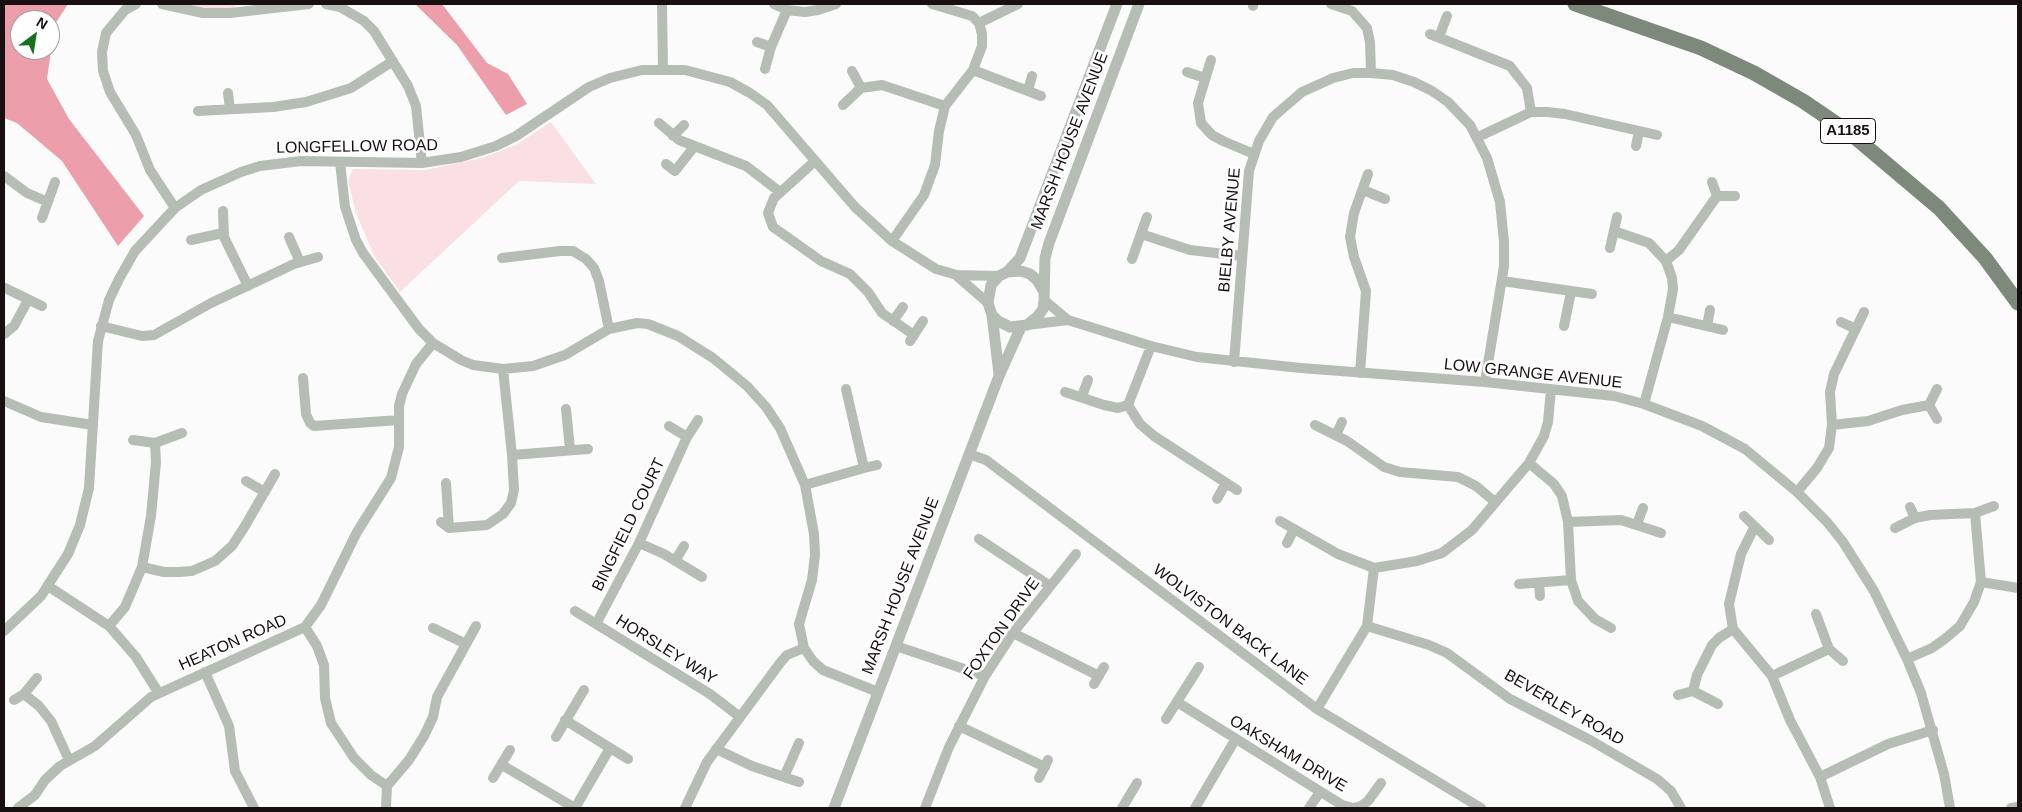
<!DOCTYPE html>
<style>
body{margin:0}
#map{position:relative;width:2022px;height:812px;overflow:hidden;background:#fbfbfb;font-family:Arial,sans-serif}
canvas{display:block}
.frame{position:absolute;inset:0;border:5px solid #180f11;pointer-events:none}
.north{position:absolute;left:10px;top:10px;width:50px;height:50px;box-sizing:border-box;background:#fff;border:1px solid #a39fa0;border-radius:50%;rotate:31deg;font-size:14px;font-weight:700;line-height:20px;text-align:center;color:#180f11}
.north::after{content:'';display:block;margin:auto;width:18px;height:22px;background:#19701a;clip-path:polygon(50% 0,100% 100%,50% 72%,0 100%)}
</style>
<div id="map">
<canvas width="2022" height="812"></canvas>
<div class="frame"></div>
<div class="north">N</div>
</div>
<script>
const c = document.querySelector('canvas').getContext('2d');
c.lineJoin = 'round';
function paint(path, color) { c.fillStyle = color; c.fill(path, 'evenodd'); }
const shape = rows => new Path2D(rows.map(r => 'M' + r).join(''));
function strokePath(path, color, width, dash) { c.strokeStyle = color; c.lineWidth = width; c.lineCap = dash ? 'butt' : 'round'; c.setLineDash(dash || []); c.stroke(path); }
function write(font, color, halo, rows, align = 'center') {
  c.font = font + ' Arial,sans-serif'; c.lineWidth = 5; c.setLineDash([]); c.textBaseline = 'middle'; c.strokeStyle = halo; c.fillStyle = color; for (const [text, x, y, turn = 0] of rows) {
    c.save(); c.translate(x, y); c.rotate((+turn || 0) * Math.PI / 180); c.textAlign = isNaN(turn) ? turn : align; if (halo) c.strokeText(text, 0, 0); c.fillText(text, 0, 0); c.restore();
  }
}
paint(shape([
 [177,4,238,4,232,9,207,9],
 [551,122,596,184,519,181,400,292,374,256,356,213,348,181,353,169,425,170,482,158,516,145]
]), '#fae0e3');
paint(shape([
 [4,4,68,4,55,24,47,79,69,119,144,216,118,246,62,161,17,123,4,118],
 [20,20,50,20,50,50,20,50],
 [415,4,442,4,487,63,508,74,527,104,506,115,457,45]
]), '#ec9faa');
strokePath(shape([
 [136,4,125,10,106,33,102,52,103,71,110,92,136,135,150,170,175,208],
 [162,4,203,13,230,13,309,4],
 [326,4,340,7,364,21,374,31,408,86,416,106,422,163],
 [662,4,663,69],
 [774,4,787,10,805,12,818,10,836,4],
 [1253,4,1253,6],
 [1331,4,1352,11,1367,28,1370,42,1371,73],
 [979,23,1018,4],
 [1430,34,1510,66,1527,88,1531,112],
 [1439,37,1447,16],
 [757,42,771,47],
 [1211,60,1198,103,1201,123,1212,135,1223,141,1254,154],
 [765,69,771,47,787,10],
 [973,70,1041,96],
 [852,71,861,88],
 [1187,72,1205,78],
 [1028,90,1032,76],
 [228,93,230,109],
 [843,105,861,88,882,85,945,106],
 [198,111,273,107,306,102,351,88,393,61],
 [659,123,679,140,746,166,780,192],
 [673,136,684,125],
 [1478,137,1531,112,1547,112,1565,114,1657,135],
 [1636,146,1639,131],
 [815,161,774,198,768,213,773,227,821,261,850,274,868,292,882,313,914,335],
 [340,162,345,207,356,240,363,253,419,329,433,343,461,360,473,365,503,369,533,366,565,355,609,329,637,323,648,324,678,336,713,358,747,386,766,407,780,428,805,485,814,534,815,555,812,580,799,624,804,648,813,661,823,670,878,692],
 [666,164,675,171,694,147],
 [4,176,27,193,48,202],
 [1712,182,1717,196,1735,196],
 [1363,190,1385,199],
 [223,211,224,237,248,286],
 [42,218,55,182],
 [1614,231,1649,243,1666,261,1672,278,1673,289,1668,317,1644,404],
 [1141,234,1190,250,1242,256],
 [289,237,300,262],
 [191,240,223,233],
 [892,241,924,195,935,165,939,131,945,106,973,70,982,46,982,34,979,23,972,16,932,4],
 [1610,248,1617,217],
 [502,258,560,251,573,251,586,259,594,268,599,281,609,329],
 [1132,259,1147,217],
 [1666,261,1679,250,1717,196],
 [957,276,988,303],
 [1502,281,1592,294],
 [5,288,42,306],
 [1044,300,1068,320,1151,346,1197,357,1301,368,1485,382,1614,396,1644,404,1702,426,1745,449,1797,492,1827,522,1843,542,1874,591,1907,659,1921,693,1944,774,1950,808],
 [1668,317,1723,330],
 [893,321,903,307],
 [1841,322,1856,329],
 [1027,325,1068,320],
 [101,326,142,336,154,335,211,303,294,264,318,257],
 [1564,326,1571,292],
 [1707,326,1710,310],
 [4,334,14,326,28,300],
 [910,341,923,321],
 [1151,346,1128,405,1140,424,1154,436,1237,490],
 [1234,362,1249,171,1259,141,1273,117,1302,92,1333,78,1353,73,1371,73,1393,75,1414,82,1432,91,1448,102,1470,125,1487,158,1500,202,1504,242,1504,266,1485,382],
 [1360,373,1366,291,1354,257,1350,237,1354,213,1368,174],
 [303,378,306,414,310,423,314,426,399,420],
 [1937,389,1929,405,1937,419],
 [1065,392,1104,405,1118,408,1128,405],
 [1082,396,1088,380],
 [4,401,41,417,93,425],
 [566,409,570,449],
 [1315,425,1347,441,1384,467,1400,472,1458,477,1476,486,1495,502],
 [1832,425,1868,421,1902,410,1929,405],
 [669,426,687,437],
 [1336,435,1342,422],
 [133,440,155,443,182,433],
 [969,454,986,460,1317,709,1481,808],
 [512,455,588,449],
 [1529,463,1554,484,1562,496,1568,522,1571,580,1578,601,1595,619,1611,628],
 [864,468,877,465],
 [246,481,265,492],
 [446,483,449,528],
 [805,485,864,468,846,389],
 [1797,492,1817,468,1829,448,1832,425,1830,392,1834,374,1864,312],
 [1217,499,1226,483],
 [1910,507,1915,518],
 [1744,516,1769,540],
 [1280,521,1338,554,1374,568,1417,561,1442,553,1472,530,1529,463,1544,436,1548,422,1551,389],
 [441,522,449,528,487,525,503,514,511,503,514,490,512,455,503,369],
 [1568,522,1621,520,1661,533],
 [1637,524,1643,508],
 [1754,528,1741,554,1729,604,1733,629,1772,676,1790,720,1820,777,1830,808],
 [1895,528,1915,518,1930,515,1975,513,1994,506],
 [979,539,1050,586],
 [639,543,664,554,702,577],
 [1287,543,1294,529],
 [675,561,684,546],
 [142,567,164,572,179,572,192,571,215,561,232,546,245,526,275,474],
 [1981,582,2018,588],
 [1539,583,1540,596],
 [1519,584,1571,580],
 [48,586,109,626,136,657,158,692],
 [575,611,710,694,740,717],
 [1816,614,1829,649,1843,661],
 [596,624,639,543,687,437,698,420],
 [109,626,125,607,142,567,151,516,156,462,155,443],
 [1367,626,1429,645,1447,653,1510,699,1590,740,1657,779,1671,791,1681,808],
 [305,627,317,646,324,665,325,698,331,723,354,758,371,775,387,786],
 [433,628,466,644],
 [4,631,41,596,68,554,80,525,89,488,98,341,109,300,119,279,135,251,175,208,201,190,241,172,260,166,301,161,422,163,461,157,496,146,516,136,589,87,610,78,642,70,685,70,730,82,750,93,767,105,855,207,892,241,936,269,957,275,999,276],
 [1013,633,1099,676],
 [896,646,985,676],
 [1907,659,1932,648,1946,638,1960,626,1974,602,1981,582,1975,513],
 [205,672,229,726,235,771,254,808],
 [1772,676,1829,649],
 [1094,684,1104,667],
 [1693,691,1697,675,1712,645,1719,638,1733,629],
 [24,694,39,706,51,721,69,760],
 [1678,695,1693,691,1718,704],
 [14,700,24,694,37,678],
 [1177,702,1342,805,1353,808,1361,806,1368,801,1381,783],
 [1317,709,1367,626,1374,568],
 [1166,719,1199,667],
 [565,720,628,759],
 [959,726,1045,767],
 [556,737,584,690],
 [716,749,752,766,784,777],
 [502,765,575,808],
 [1820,777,1888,744,1933,730],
 [493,778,510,750],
 [1039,778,1048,760],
 [799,782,784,777,799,743],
 [18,808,35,795,45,780,60,766,95,746,151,697,305,627,321,605,357,532,391,478,399,447,399,406,402,394,416,364,433,343],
 [386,808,387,786,409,760,424,736,433,717,437,697,476,626],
 [575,808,610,748],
 [685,808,707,762,780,663,787,655,804,648],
 [925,808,949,747,985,676,1013,633,1076,554],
 [1122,808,1137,783],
 [1195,808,1235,740],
 [1309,808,1320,792],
 [2011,808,2018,807]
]), '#b6bdb5', 10);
strokePath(shape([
 [1007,272,1020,258,1117,4],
 [1044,292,1037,280,1030,274,1021,271,1007,272,999,276,991,285,988,303,992,315,998,321,1010,327,1027,325,1038,316,1043,309,1044,300,1045,258,1049,243,1139,4],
 [992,315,999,374],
 [834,808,999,376,1021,327]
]), '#b6bdb5', 11);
strokePath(shape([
 [1575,4,1701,48,1754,73,1803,101,1850,133,1939,208,1985,258,2018,303]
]), '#7c897b', 15);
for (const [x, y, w] of [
 [1848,131,55]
]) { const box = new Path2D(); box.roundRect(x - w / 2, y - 12.5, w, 25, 4); c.fillStyle = '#fff'; c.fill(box); strokePath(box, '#180f11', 1); }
write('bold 15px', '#180f11', null, [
 ["A1185",1848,131]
]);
write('16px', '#180f11', '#fff', [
 ["MARSH HOUSE AVENUE",1070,141,-69],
 ["LONGFELLOW ROAD",357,147,-1],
 ["BIELBY AVENUE",1230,230,-85],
 ["LOW GRANGE AVENUE",1533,374,6],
 ["BINGFIELD COURT",629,525,-64],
 ["MARSH HOUSE AVENUE",901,586,-69],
 ["WOLVISTON BACK LANE",1230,625,37],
 ["FOXTON DRIVE",1002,629,-55],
 ["HEATON ROAD",233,643,-24],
 ["HORSLEY WAY",666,650,32],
 ["BEVERLEY ROAD",1564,708,30],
 ["OAKSHAM DRIVE",1288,754,31]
]);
</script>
